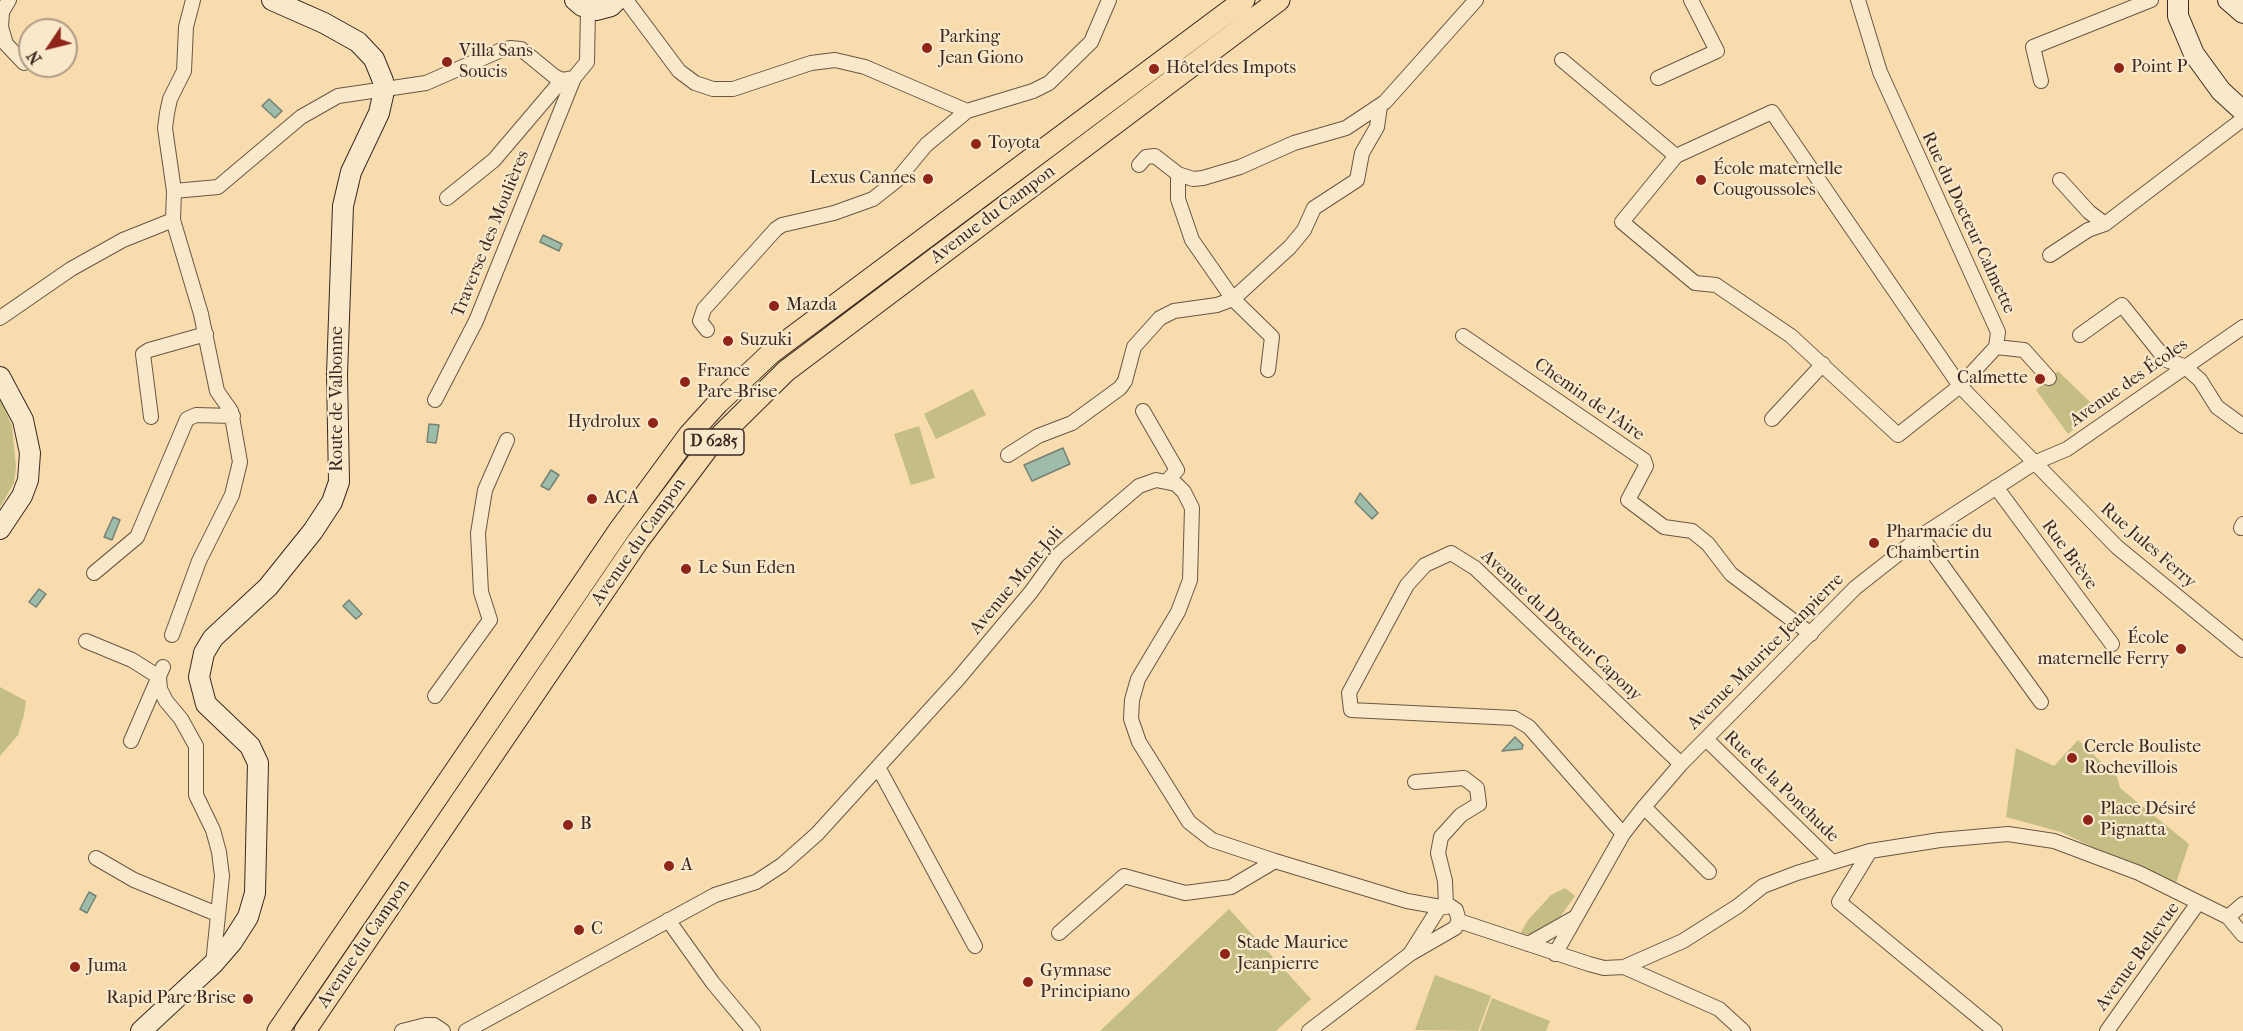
<!DOCTYPE html>
<meta charset="utf-8">
<style>
body{margin:0}
#map{position:relative;width:2243px;height:1031px;overflow:hidden;background:#f8dcad;font-family:"IM FELL French Canon",serif}
canvas{display:block}
.north{position:absolute;left:18px;top:18px;width:60px;height:60px;box-sizing:border-box;background:#fae8ca;border:2px solid #ad9c87;border-radius:50%;rotate:235deg;font-size:16px;font-weight:700;line-height:24px;text-align:center;color:#392922}
.north::after{content:'';display:block;margin:auto;width:21px;height:27px;background:#8f2418;clip-path:polygon(50% 0,100% 100%,50% 72%,0 100%)}
</style>
<div id="map">
<canvas width="2243" height="1031"></canvas>
<div class="north">N</div>
</div>
<script>
const c = document.querySelector('canvas').getContext('2d');
c.lineJoin = 'round';
function paint(path, color) { c.fillStyle = color; c.fill(path, 'evenodd'); }
const shape = rows => new Path2D(rows.map(r => 'M' + r).join(''));
function strokePath(path, color, width, dash) { c.strokeStyle = color; c.lineWidth = width; c.lineCap = dash ? 'butt' : 'round'; c.setLineDash(dash || []); c.stroke(path); }
function write(font, color, halo, rows, align = 'center') {
  c.font = font + ' "IM FELL French Canon",serif'; c.lineWidth = 4.5; c.setLineDash([]); c.textBaseline = 'middle'; c.strokeStyle = halo; c.fillStyle = color; for (const [text, x, y, turn = 0] of rows) {
    c.save(); c.translate(x, y); c.rotate((+turn || 0) * Math.PI / 180); c.textAlign = isNaN(turn) ? turn : align; if (halo) c.strokeText(text, 0, 0); c.fillText(text, 0, 0); c.restore();
  }
}
paint(shape([
 [2058,371,2091,403,2085,408,2088,418,2068,434,2036,390],
 [973,389,986,415,936,439,924,414],
 [0,398,12,426,16,467,14,483,0,507],
 [919,426,935,478,911,485,894,434],
 [0,687,26,701,24,715,18,735,0,756],
 [2078,740,2117,777,2120,788,2189,844,2175,886,2061,832,2006,817,2016,748,2054,766],
 [1565,888,1575,896,1560,917,1533,935,1520,934,1528,920,1551,895],
 [1229,909,1311,999,1276,1031,1100,1031],
 [1435,975,1491,996,1478,1031,1415,1030],
 [1492,998,1550,1021,1546,1031,1480,1031]
]), '#c4be85');
const water = shape([
 [269,99,282,111,275,118,262,106,269,99],
 [543,235,562,244,559,251,540,242,543,235],
 [429,424,439,425,436,443,427,442,429,424],
 [1063,448,1070,464,1032,481,1024,465,1063,448],
 [551,470,559,475,549,490,541,486,551,470],
 [1360,493,1378,513,1372,519,1355,502,1360,493],
 [113,517,120,520,112,540,104,537,113,517],
 [39,589,46,594,36,607,29,602,39,589],
 [349,600,362,614,356,619,343,606,349,600],
 [1515,737,1523,745,1522,749,1502,751,1515,737],
 [89,892,96,896,87,913,80,909,89,892]
]);
paint(water, '#9dbcaa');
strokePath(water, '#758174', 1.5);
const street = shape([
 [9,0,2,12,1,27,6,44,24,63],
 [626,0,679,71,695,83,713,89,733,89,811,63,835,60,865,67,967,111],
 [1858,0,1880,72,1998,332,1996,347,1960,386,1898,435,1791,336,1716,285,1695,283,1622,222,1676,156,1772,112,1960,386,2117,547,2243,650],
 [1562,60,1676,156],
 [1658,78,1717,51,1691,0],
 [2041,81,2033,47,2151,0],
 [1139,165,1146,157,1155,156,1178,174,1193,179,1203,178,1240,167,1294,143,1346,128,1385,102,1476,0],
 [1178,174,1178,199,1192,240,1233,299,1272,337,1268,370],
 [2060,180,2089,212,2105,224],
 [174,191,218,187,301,117,338,96,426,83,499,51,510,48,521,49,554,76,562,80,574,78,587,62,588,9],
 [447,198,494,160,562,80],
 [2050,255,2088,230,2105,224,2243,119],
 [0,318,71,269,123,240,173,220],
 [707,330,700,321,704,309,776,229,782,225,834,213,873,199,897,180,926,145,967,111,1033,91,1049,83,1091,42,1109,0],
 [2080,335,2122,305,2166,360,2184,366,2200,380,2217,407,2243,426],
 [1463,336,1644,460,1646,466,1628,500,1664,527,1692,531,1708,544,1731,574,1811,634],
 [1996,347,2024,350,2049,378],
 [435,400,476,321,574,78],
 [1143,411,1177,470,1168,480],
 [151,417,143,354,149,350,206,334],
 [1772,419,1823,364],
 [1008,455,1038,436,1072,423,1120,388,1125,381,1134,347,1160,318,1174,311,1217,305,1233,299,1290,247,1304,230,1314,208,1357,180,1362,153,1377,127,1380,106],
 [1996,487,2112,644],
 [2241,528,2243,524],
 [1921,536,2041,702],
 [94,573,137,537,187,419,196,415,233,416],
 [172,635,199,561,232,495,240,462,231,411,217,391,201,314,173,220,174,191,165,128,167,113,170,99,184,71,186,27,193,0],
 [86,641,132,660,159,677],
 [159,677,160,689,166,701,181,719,196,746,196,795,213,830,219,852,222,876,213,964],
 [435,696,490,620,481,592,478,533,485,490,507,440],
 [1706,739,1831,861],
 [131,741,163,667],
 [878,767,975,946],
 [1415,782,1464,778,1477,788,1479,804,1461,815,1441,837,1438,853,1445,881,1446,906],
 [1644,807,1709,872],
 [1623,834,1529,727,1514,718,1351,710,1349,693,1407,585,1425,565,1451,553,1475,568,1681,764],
 [1870,851,1839,902,1995,1031],
 [96,858,134,880,217,914],
 [2228,917,2243,935],
 [668,920,713,983,753,1031],
 [1459,921,1589,964,1604,968,1624,967,1683,941,1738,906,1763,886,1797,873,1870,851,1940,840,2008,834,2054,841,2139,873,2228,917,2243,904],
 [1059,933,1124,876,1185,893,1231,887,1275,861],
 [1528,944,1574,918],
 [1555,954,1623,834,1644,807,1681,764,1855,588,1921,536,2034,463,2067,449,2243,327],
 [1624,967,1719,1009,1743,1031],
 [402,1031,426,1025,434,1025,443,1031],
 [466,1031,715,895,756,882,782,865,817,834,958,679,1031,592,1057,556,1139,486,1156,480,1176,484,1184,492,1192,508,1190,580,1178,612,1138,679,1132,700,1131,719,1139,742,1189,822,1212,840,1275,861,1407,901,1441,907],
 [1309,1031,1410,954,1455,928,1459,921,1456,910,1450,906,1439,908,1410,954],
 [2107,1031,2198,903]
]);
const secondary = shape([
 [575,0,582,6,596,10,611,6,617,0],
 [2178,0,2178,16,2194,54,2221,91,2243,111],
 [2228,0,2243,13],
 [0,377,23,420,30,453,28,480,22,496,0,529],
 [141,1031,213,964,232,942,248,917,255,893,258,763,250,746,206,704,199,677,204,653,213,638,268,587,313,531,332,502,339,482,337,374,343,206,351,172,379,113,384,91,383,81,374,59,358,42,324,23,272,0]
]);
const primary = shape([
 [278,1031,620,529,689,435,718,403,771,353,1244,0],
 [305,1031,638,541,707,449,786,371,1279,0]
]);
strokePath(street, '#695645', 16);
strokePath(secondary, '#392922', 22);
strokePath(primary, '#392922', 23);
strokePath(street, '#fae8ca', 14);
strokePath(secondary, '#fae8ca', 20);
strokePath(primary, '#f8dcad', 21);
for (const [x, y, r, color] of [
 [927,48,6,"#8f2418"],
 [447,62,6,"#8f2418"],
 [2119,68,6,"#8f2418"],
 [1154,69,6,"#8f2418"],
 [976,144,6,"#8f2418"],
 [928,179,6,"#8f2418"],
 [1701,180,6,"#8f2418"],
 [774,306,6,"#8f2418"],
 [728,341,6,"#8f2418"],
 [2040,379,6,"#8f2418"],
 [685,382,6,"#8f2418"],
 [653,423,6,"#8f2418"],
 [592,499,6,"#8f2418"],
 [1874,543,6,"#8f2418"],
 [686,569,6,"#8f2418"],
 [2181,649,6,"#8f2418"],
 [2072,758,6,"#8f2418"],
 [2088,820,6,"#8f2418"],
 [568,825,6,"#8f2418"],
 [669,866,6,"#8f2418"],
 [579,930,6,"#8f2418"],
 [1225,954,6,"#8f2418"],
 [75,967,6,"#8f2418"],
 [1028,982,6,"#8f2418"],
 [248,999,6,"#8f2418"]
]) { const dot = new Path2D(); dot.arc(x, y, r, 0, 2 * Math.PI); c.fillStyle = color; c.fill(dot); strokePath(dot, '#fae8ca', 2); }
for (const [x, y, w] of [
 [714,442,60]
]) { const box = new Path2D(); box.roundRect(x - w / 2, y - 13, w, 26, 4.5); c.fillStyle = '#fae8ca'; c.fill(box); strokePath(box, '#392922', 1.5); }
write('bold 16px', '#392922', null, [
 ["D 6285",714,442]
]);
write('18px', '#392922', '#fae8ca', [
 ["Parking",939,38],
 ["Jean Giono",939,59],
 ["Villa Sans",459,52],
 ["Soucis",459,73],
 ["Point P",2131,68],
 ["Hôtel des Impots",1166,69],
 ["Toyota",988,144],
 ["École maternelle",1713,170],
 ["Cougoussoles",1713,191],
 ["Lexus Cannes",916,179,"right"],
 ["Mazda",786,306],
 ["Suzuki",740,341],
 ["France",697,372],
 ["Pare-Brise",697,393],
 ["Calmette",2028,379,"right"],
 ["Hydrolux",641,423,"right"],
 ["ACA",604,499],
 ["Pharmacie du",1886,533],
 ["Chambertin",1886,554],
 ["Le Sun Eden",698,569],
 ["École",2169,639,"right"],
 ["maternelle Ferry",2169,660,"right"],
 ["Cercle Bouliste",2084,748],
 ["Rochevillois",2084,769],
 ["Place Désiré",2100,810],
 ["Pignatta",2100,831],
 ["B",580,825],
 ["A",681,866],
 ["C",591,930],
 ["Stade Maurice",1237,944],
 ["Jeanpierre",1237,965],
 ["Juma",87,967],
 ["Gymnase",1040,972],
 ["Principiano",1040,993],
 ["Rapid Pare Brise",236,999,"right"]
], 'left');
write('18px', '#392922', '#fae8ca', [
 ["Avenue du Campon",993,215,-37],
 ["Rue du Docteur Calmette",1968,223,65],
 ["Traverse des Moulières",491,234,-68],
 ["Avenue des Écoles",2129,383,-35],
 ["Route de Valbonne",338,399,-90],
 ["Chemin de l'Aire",1589,400,35],
 ["Avenue du Campon",639,542,-55],
 ["Rue Jules Ferry",2148,546,41],
 ["Rue Brève",2069,555,54],
 ["Avenue Mont-Joli",1017,581,-50],
 ["Avenue du Docteur Capony",1561,626,43],
 ["Avenue Maurice Jeanpierre",1766,652,-45],
 ["Rue de la Ponchude",1781,787,44],
 ["Avenue du Campon",364,944,-56],
 ["Avenue Bellevue",2138,957,-54]
]);
</script>
